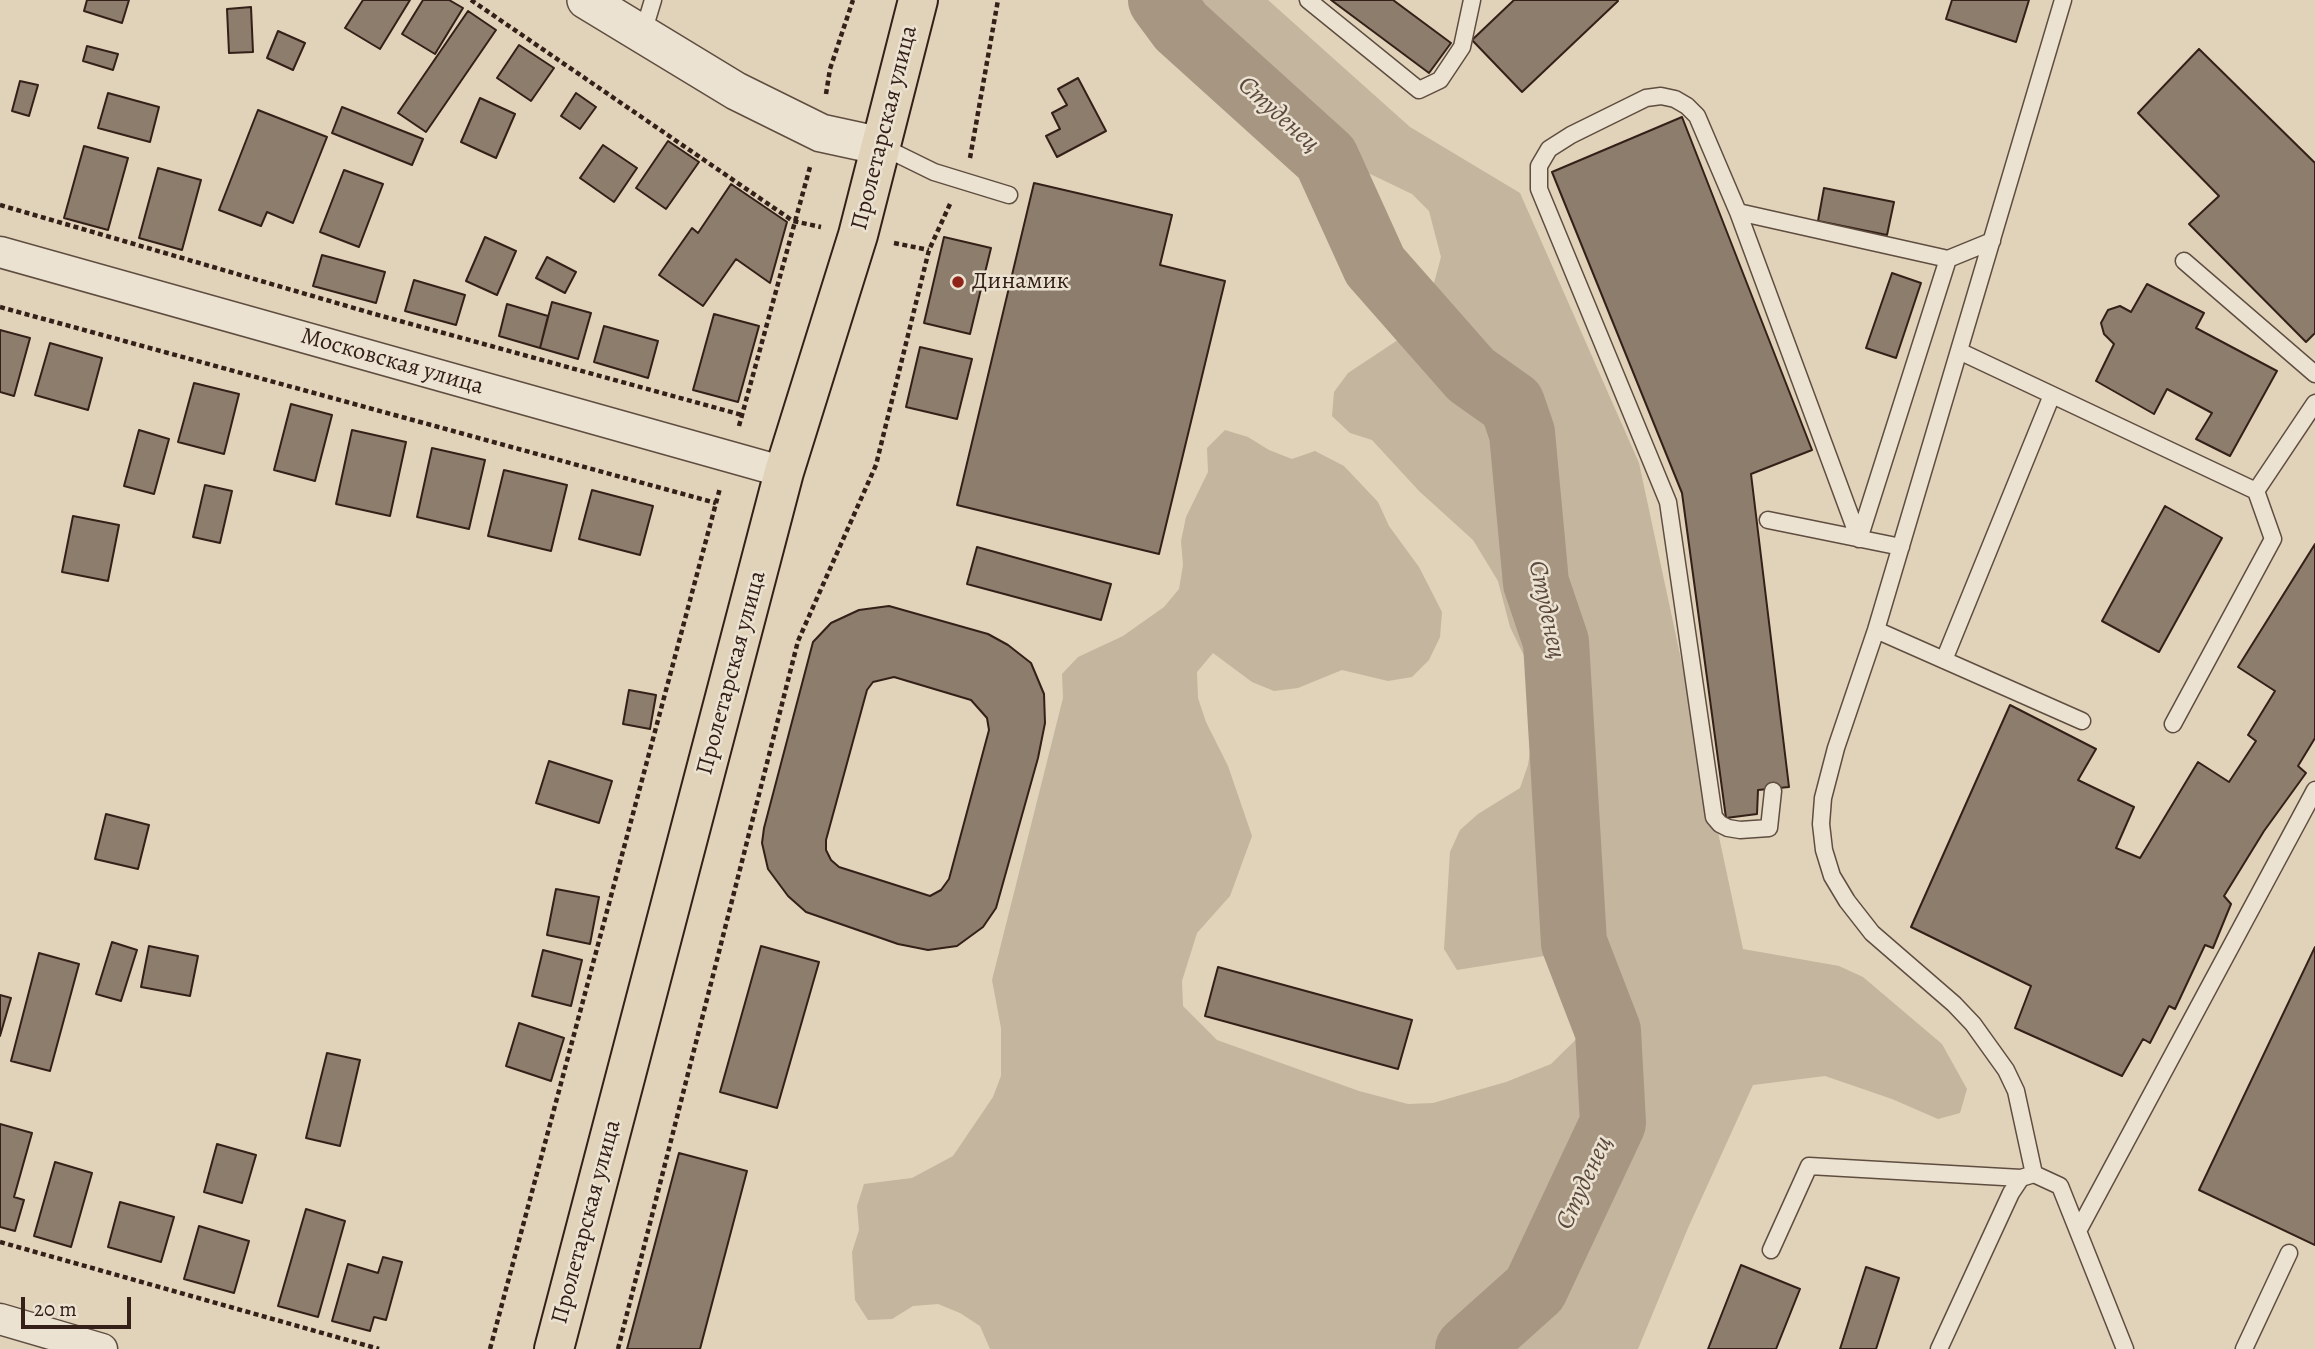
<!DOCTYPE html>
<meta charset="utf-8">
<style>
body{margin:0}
#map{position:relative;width:2315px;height:1349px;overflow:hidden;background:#e0d3b9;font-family:Alegreya,serif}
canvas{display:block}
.scale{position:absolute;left:21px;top:1297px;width:110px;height:32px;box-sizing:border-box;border:4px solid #342018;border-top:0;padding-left:9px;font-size:21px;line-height:24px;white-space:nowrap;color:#342018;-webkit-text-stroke:5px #ebe2d2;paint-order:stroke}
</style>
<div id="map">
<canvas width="2315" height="1349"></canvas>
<div class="scale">20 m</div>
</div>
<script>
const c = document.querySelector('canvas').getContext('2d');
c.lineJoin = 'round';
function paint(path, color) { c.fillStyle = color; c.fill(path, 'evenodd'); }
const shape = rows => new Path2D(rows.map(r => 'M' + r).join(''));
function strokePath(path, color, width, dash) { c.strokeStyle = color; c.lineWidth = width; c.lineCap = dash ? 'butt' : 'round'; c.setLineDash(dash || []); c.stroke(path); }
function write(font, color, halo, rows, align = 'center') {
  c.font = font + ' Alegreya,serif'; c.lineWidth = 5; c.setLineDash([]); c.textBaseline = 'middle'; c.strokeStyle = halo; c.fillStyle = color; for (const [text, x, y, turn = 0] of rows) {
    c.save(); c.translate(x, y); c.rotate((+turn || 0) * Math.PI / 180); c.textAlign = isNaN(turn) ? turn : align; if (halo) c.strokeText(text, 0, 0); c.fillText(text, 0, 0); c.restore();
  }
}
paint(shape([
 [1176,0,1268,0,1410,127,1520,193,1639,463,1743,949,1839,966,1863,977,1942,1044,1967,1089,1960,1113,1938,1119,1892,1099,1825,1076,1753,1085,1688,1228,1638,1349,990,1349,980,1326,960,1313,938,1304,913,1306,892,1319,868,1320,855,1300,852,1252,859,1230,857,1206,864,1184,912,1178,953,1156,993,1097,1001,1076,1001,1028,992,980,1063,698,1062,674,1078,657,1123,636,1164,607,1179,589,1183,565,1181,541,1186,517,1208,472,1207,448,1225,430,1248,437,1269,450,1292,459,1315,451,1344,466,1378,502,1389,526,1419,567,1442,612,1440,637,1429,660,1412,677,1388,681,1342,670,1298,688,1274,691,1252,682,1213,653,1197,672,1198,698,1206,722,1228,766,1252,836,1230,896,1197,933,1182,981,1183,1006,1217,1040,1359,1091,1408,1104,1433,1103,1506,1082,1551,1064,1611,1005,1610,982,1595,964,1575,951,1457,970,1444,949,1450,852,1460,830,1478,814,1520,788,1528,765,1535,716,1531,670,1510,627,1498,581,1473,540,1419,491,1372,440,1350,433,1332,416,1334,392,1348,373,1410,332,1426,313,1441,257,1429,211,1412,194,1368,173,1342,173,1295,159,1277,143]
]), '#c3b59e');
strokePath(shape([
 [1161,0,1181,27,1326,158,1375,266,1471,375,1512,404,1522,433,1536,583,1556,642,1574,943,1608,1031,1613,1123,1535,1289,1468,1349]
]), '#a69682', 66);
const building = shape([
 [87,0,129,0,122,23,84,11,87,0],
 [363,0,410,0,380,49,345,28,363,0],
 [423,0,449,0,463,8,435,54,402,34,423,0],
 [1331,0,1393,0,1451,43,1429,73,1331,0],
 [1514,0,1617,0,1618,1,1522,92,1472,40,1514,0],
 [1952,0,2029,0,2016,42,1946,19,1952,0],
 [251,7,253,52,229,53,227,9,251,7],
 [468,11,496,30,426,132,398,113,468,11],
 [278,31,305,43,293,70,267,58,278,31],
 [519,45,554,68,531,101,497,78,519,45],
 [87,46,118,54,113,70,83,61,87,46],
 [2199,49,2315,163,2315,333,2306,342,2189,224,2219,196,2138,113,2199,49],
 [1078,78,1106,131,1057,157,1046,136,1060,129,1052,113,1067,105,1058,89,1078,78],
 [20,81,38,85,29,116,12,111,20,81],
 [108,93,159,107,150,142,98,128,108,93],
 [576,93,596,107,580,129,561,116,576,93],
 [480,98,515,114,496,158,461,142,480,98],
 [342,107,423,139,412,165,332,133,342,107],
 [258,110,327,137,293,223,267,212,261,226,219,210,258,110],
 [1682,117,1812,450,1751,474,1789,787,1758,790,1757,814,1726,818,1682,493,1552,172,1682,117],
 [668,141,699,162,666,209,636,188,668,141],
 [603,145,637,168,614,202,580,178,603,145],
 [84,146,128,158,108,230,64,218,84,146],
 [158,168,201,180,182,250,139,238,158,168],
 [344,170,383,184,359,247,320,232,344,170],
 [1034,183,1172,215,1160,265,1225,281,1159,554,957,505,1034,183],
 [731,184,787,222,770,283,736,259,703,306,659,275,692,228,698,233,731,184],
 [1824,188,1894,202,1887,235,1818,221,1824,188],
 [485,237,516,251,497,295,466,281,485,237],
 [944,237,991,248,970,334,924,323,944,237],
 [322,255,385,272,376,303,313,286,322,255],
 [547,257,576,272,565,293,536,278,547,257],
 [1892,273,1921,283,1896,358,1866,348,1892,273],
 [414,280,465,295,456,325,405,311,414,280],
 [2147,284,2204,313,2196,328,2277,371,2230,456,2196,439,2212,413,2167,389,2154,414,2096,381,2114,344,2104,334,2101,323,2108,310,2120,306,2131,312,2147,284],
 [552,302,591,313,578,359,540,348,552,302],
 [507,304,548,316,540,348,499,336,507,304],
 [714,314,759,326,738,402,693,390,714,314],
 [604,326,658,341,648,378,594,362,604,326],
 [0,330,30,338,14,396,0,392,0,330],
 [50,343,102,358,88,410,35,395,50,343],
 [920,347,972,359,957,419,906,407,920,347],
 [194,383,239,394,224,454,178,442,194,383],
 [291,404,332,415,315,481,274,470,291,404],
 [139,430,169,439,154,494,124,486,139,430],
 [352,430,406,442,390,516,336,504,352,430],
 [432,448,485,460,469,529,417,517,432,448],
 [504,470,567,485,551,551,488,536,504,470],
 [205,485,232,491,220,543,193,537,205,485],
 [592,490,653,506,640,555,579,539,592,490],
 [2165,506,2222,538,2159,652,2102,621,2165,506],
 [73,516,119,525,108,581,62,572,73,516],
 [2315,544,2315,738,2298,766,2306,773,2264,831,2224,896,2231,904,2213,948,2205,945,2175,1009,2169,1006,2150,1043,2143,1039,2122,1076,2015,1028,2031,986,1911,927,2010,705,2096,749,2078,780,2134,807,2116,848,2140,858,2198,762,2229,782,2256,741,2248,735,2275,691,2238,667,2315,544],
 [977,547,1111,584,1101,620,967,584,977,547],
 [889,606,988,634,1008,645,1031,663,1044,694,1045,723,1038,758,996,908,983,927,957,946,928,950,898,944,806,912,788,896,768,869,762,843,764,828,813,642,831,623,859,610,889,606],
 [894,677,971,700,987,718,989,730,949,879,941,890,930,896,839,867,831,860,826,850,826,840,867,690,873,682,894,677],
 [629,690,656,695,650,729,623,724,629,690],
 [549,761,612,781,599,823,536,803,549,761],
 [106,814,149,825,138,869,95,859,106,814],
 [556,889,599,897,590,944,547,935,556,889],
 [112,942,137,950,121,1001,96,994,112,942],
 [149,946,198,956,190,996,141,987,149,946],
 [761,946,819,962,777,1108,720,1092,761,946],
 [2315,947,2315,1245,2199,1190,2315,947],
 [543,950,582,960,571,1006,532,996,543,950],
 [39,953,79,964,50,1071,11,1061,39,953],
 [1218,967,1412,1020,1398,1069,1205,1016,1218,967],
 [0,995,11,998,0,1036,0,995],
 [519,1023,564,1038,551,1081,506,1066,519,1023],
 [327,1053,360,1060,340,1146,306,1138,327,1053],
 [0,1124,32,1133,14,1197,24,1200,15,1231,0,1227,0,1124],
 [217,1144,256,1155,242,1203,204,1192,217,1144],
 [679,1153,747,1171,700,1349,627,1349,679,1153],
 [55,1162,92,1173,71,1247,34,1236,55,1162],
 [120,1202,174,1217,161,1262,108,1247,120,1202],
 [306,1209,345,1221,318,1317,278,1306,306,1209],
 [199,1226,249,1241,234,1293,184,1279,199,1226],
 [383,1257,402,1262,386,1320,374,1317,370,1331,332,1321,348,1264,378,1273,383,1257],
 [1741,1265,1800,1289,1776,1349,1708,1349,1741,1265],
 [1866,1267,1899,1278,1876,1349,1840,1349,1866,1267]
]);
paint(building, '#8d7d6c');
strokePath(building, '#342018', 2);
const service = shape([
 [1308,0,1419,90,1440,80,1462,47,1472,0],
 [643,33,653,0],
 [881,146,934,172,1009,195],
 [1738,212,1697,116,1687,106,1675,99,1661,96,1646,98,1571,135,1549,149,1539,166,1539,189,1668,502,1714,817,1720,824,1728,828,1740,830,1769,828,1773,791],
 [2184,261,2315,374],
 [1959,351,2256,491,2315,403],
 [1768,520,1901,547],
 [1859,539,1738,212,1948,259],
 [1859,539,1948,259,1992,241],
 [1876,630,2082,721],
 [1944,660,2052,395],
 [2173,724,2273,539,2256,491],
 [2034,1174,2060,1186,2125,1349],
 [2078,1231,2315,790],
 [1771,1250,1809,1166,2021,1178],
 [1939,1349,2011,1193,2021,1178,2034,1174,2016,1091,2006,1070,1973,1024,1954,1004,1872,933,1847,901,1832,876,1824,850,1821,824,1823,798,1836,748,1876,630,2063,0],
 [2244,1349,2289,1253]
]);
const minor = shape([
 [0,252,784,472],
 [0,1319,102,1349]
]);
const tertiary = shape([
 [586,0,736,91,821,133,881,146]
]);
const primary = shape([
 [554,1349,784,472,858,235,918,0]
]);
strokePath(service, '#5f4d40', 19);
strokePath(minor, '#5f4d40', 33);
strokePath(tertiary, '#5f4d40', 40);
strokePath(primary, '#342018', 42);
strokePath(shape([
 [471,0,793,221,821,227],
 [826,94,830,69,853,0],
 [970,158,998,0],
 [0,205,371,313,742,415],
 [894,243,929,250],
 [0,307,716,503],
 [739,426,810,167],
 [0,1242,379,1349],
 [490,1349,720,488],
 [618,1349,798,641,876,465,929,250,950,204]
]), '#342018', 4.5, [5, 3.5]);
strokePath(service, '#ebe2d2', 16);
strokePath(minor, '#ebe2d2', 30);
strokePath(tertiary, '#ebe2d2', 37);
strokePath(primary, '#e0d3b9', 38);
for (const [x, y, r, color] of [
 [958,282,7,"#8f2418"]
]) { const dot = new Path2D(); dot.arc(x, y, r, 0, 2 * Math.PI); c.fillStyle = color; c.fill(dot); strokePath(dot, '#ebe2d2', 2.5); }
write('24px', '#342018', '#ebe2d2', [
 ["Пролетарская улица",885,128,-76],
 ["Московская улица",392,362,16],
 ["Пролетарская улица",732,673,-75],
 ["Пролетарская улица",587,1222,-75]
]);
write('24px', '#342018', '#ebe2d2', [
 ["Динамик",972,282]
], 'left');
write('italic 26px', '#5c493d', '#ebe2d2', [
 ["Студенец",1278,115,42],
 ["Студенец",1546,610,78],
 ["Студенец",1585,1183,-65]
]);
</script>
